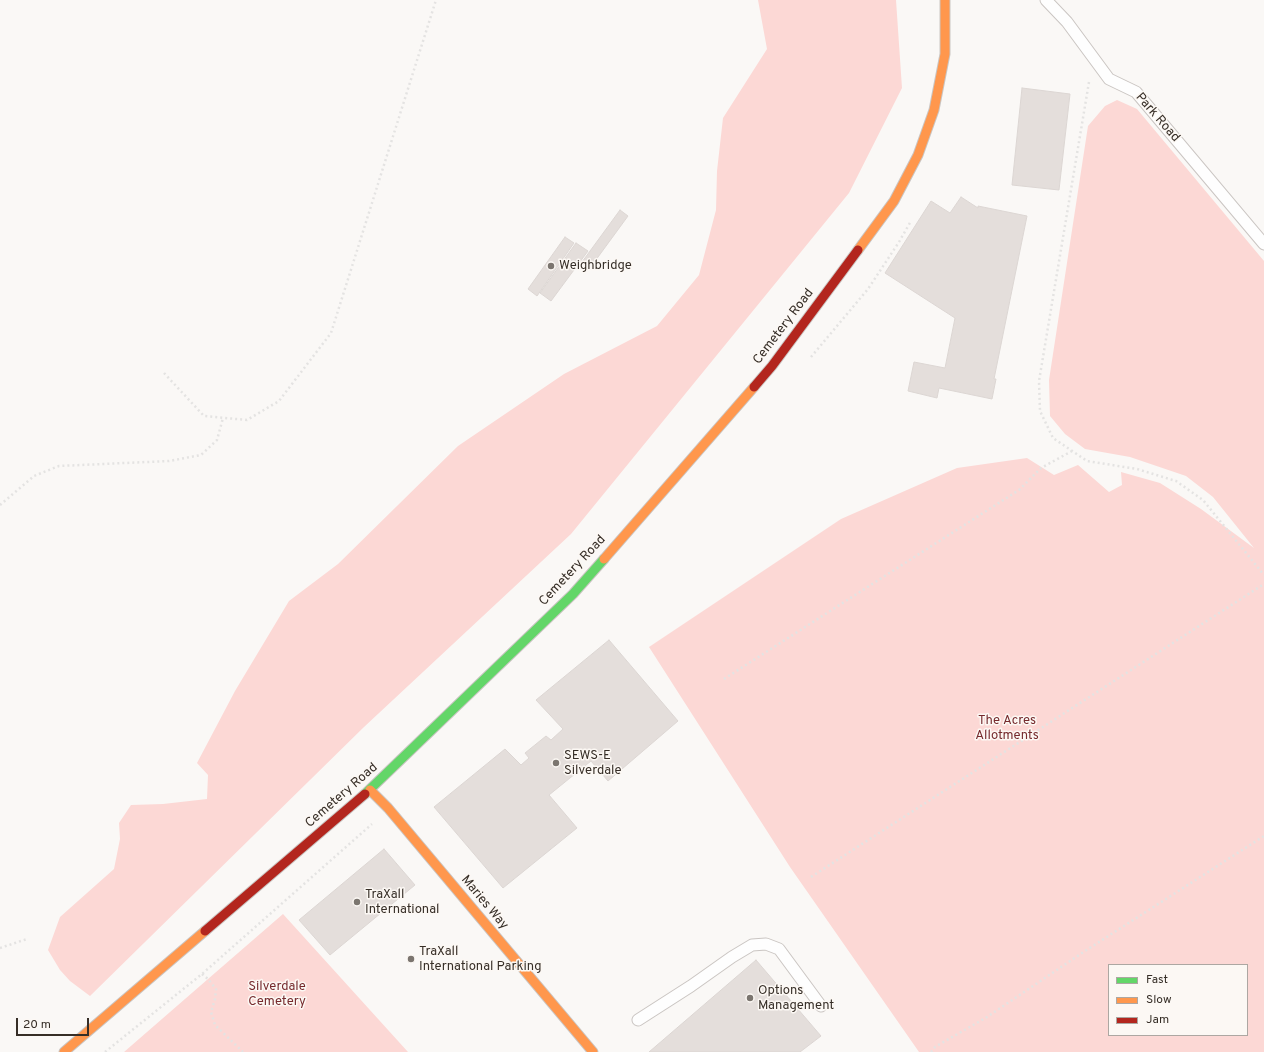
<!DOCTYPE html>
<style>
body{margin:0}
#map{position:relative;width:1264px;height:1052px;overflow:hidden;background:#faf8f6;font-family:Overpass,sans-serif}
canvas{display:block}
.legend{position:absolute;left:1108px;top:964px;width:140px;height:72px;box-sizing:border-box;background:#fcf8f4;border:1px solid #ada7a2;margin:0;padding:5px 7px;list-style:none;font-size:12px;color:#362e27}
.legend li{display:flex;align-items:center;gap:8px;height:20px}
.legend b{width:20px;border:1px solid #ada7a2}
.scale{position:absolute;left:16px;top:1018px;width:73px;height:18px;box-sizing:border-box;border:2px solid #362e27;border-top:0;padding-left:5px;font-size:12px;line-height:14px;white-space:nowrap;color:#362e27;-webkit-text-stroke:3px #fcf8f4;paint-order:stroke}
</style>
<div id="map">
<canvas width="1264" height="1052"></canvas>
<ul class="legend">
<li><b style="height:5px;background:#63d668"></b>Fast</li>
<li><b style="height:5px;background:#ff974d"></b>Slow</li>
<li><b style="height:5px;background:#b3261e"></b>Jam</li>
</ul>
<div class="scale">20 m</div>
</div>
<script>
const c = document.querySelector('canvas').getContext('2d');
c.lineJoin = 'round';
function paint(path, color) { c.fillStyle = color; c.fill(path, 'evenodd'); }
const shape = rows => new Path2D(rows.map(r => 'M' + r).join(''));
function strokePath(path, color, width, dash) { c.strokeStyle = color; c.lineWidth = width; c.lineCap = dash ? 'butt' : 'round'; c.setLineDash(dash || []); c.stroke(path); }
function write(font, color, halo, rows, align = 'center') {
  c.font = font + ' Overpass,sans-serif'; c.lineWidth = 3; c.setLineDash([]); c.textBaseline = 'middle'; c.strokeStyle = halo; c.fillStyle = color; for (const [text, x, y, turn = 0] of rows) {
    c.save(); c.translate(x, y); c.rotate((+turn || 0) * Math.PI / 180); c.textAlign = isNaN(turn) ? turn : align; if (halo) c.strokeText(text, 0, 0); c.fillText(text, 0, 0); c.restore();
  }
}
paint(shape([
 [758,0,896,0,902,88,849,193,571,534,364,727,90,996,70,981,60,970,48,950,60,917,114,869,120,839,119,823,131,805,163,804,207,799,208,775,197,763,235,691,289,601,338,564,458,446,564,374,657,326,699,275,716,210,717,171,723,118,767,49],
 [1117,100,1137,109,1264,261,1264,1052,919,1052,790,867,649,647,841,519,957,468,1027,458,1054,475,1078,465,1109,492,1122,485,1121,472,1160,483,1201,509,1254,548,1213,497,1186,476,1130,457,1085,449,1065,434,1050,416,1049,380,1088,126,1105,106],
 [1109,965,1247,965,1247,1035,1109,1035],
 [283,914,408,1052,124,1052,208,979]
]), '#fcd8d5');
const building = shape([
 [1022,88,1070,94,1059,190,1012,185,1022,88],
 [961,197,978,208,978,206,1027,216,994,379,996,379,992,399,939,388,937,398,908,391,914,362,945,368,955,318,885,273,931,201,950,213,961,197],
 [620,210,628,216,590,268,582,262,620,210],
 [565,237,574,243,537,296,528,289,565,237],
 [576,243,588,251,551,301,540,293,576,243],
 [609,640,678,721,608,781,591,761,549,795,577,828,503,888,434,807,505,749,521,765,529,758,525,753,546,736,551,740,563,729,536,700,609,640],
 [384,849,415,885,330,955,299,920,384,849],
 [756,960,821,1036,800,1052,649,1052,756,960]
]);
paint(building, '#e4dedb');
strokePath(building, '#dcd6d3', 1);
const lane = shape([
 [1046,0,1067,22,1109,79,1136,92,1264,244],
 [638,1020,691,986,732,957,752,945,766,944,779,949,821,1006]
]);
const fast = shape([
 [365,794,573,594,604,559]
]);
const slow = shape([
 [858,250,894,201,918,155,934,110,945,54,945,0],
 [604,559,754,387],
 [370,790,388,808,593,1052],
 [64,1052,205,931]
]);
const jam = shape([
 [754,387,772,366,858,250],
 [205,931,365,794]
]);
strokePath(lane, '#cac5c2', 13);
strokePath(fast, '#cac5c2', 11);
strokePath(slow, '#cac5c2', 11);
strokePath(jam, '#cac5c2', 11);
strokePath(shape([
 [1089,82,1039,381,1040,411,1053,438,1087,461,1137,469,1176,481,1203,500,1264,575],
 [811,357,868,289,899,242,911,221],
 [164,373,204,416,247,420,279,401,331,333,436,0],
 [0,505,34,476,59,466,169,461,201,455,217,440,223,418],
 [724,679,1019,490,1041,468,1072,451],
 [811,877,1264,584],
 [0,948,27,939],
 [202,974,208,979,216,989,215,999,211,1012,215,1025,243,1052],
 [105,1052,202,974,372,824],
 [931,1052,935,1047,987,1017,1085,951,1264,836]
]), '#e4e3e2', 2.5, [2, 3]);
strokePath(lane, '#fefefe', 11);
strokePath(fast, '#63d668', 9);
strokePath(slow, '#ff974d', 9);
strokePath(jam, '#b3261e', 9);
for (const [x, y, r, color] of [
 [551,266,4,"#7b756f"],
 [556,763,4,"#7b756f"],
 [357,902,4,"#7b756f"],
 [411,959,4,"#7b756f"],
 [750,998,4,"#7b756f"]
]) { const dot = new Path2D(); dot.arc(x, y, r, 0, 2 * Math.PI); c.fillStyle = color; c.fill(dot); strokePath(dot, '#fcf8f4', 1.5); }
write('13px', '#362e27', '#fcf8f4', [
 ["Park Road",1157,118,49],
 ["Cemetery Road",784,327,-53],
 ["Cemetery Road",573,571,-47],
 ["Cemetery Road",342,796,-41],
 ["Maries Way",484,903,50]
]);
write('13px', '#362e27', '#fcf8f4', [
 ["Weighbridge",559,266],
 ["SEWS-E",564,756],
 ["Silverdale",564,771],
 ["TraXall",365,895],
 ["International",365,910],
 ["TraXall",419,952],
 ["International Parking",419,967],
 ["Options",758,991],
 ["Management",758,1006]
], 'left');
write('13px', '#762a2d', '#fcf8f4', [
 ["The Acres",1007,721],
 ["Allotments",1007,736],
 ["Silverdale",277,987],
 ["Cemetery",277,1002]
]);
</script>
